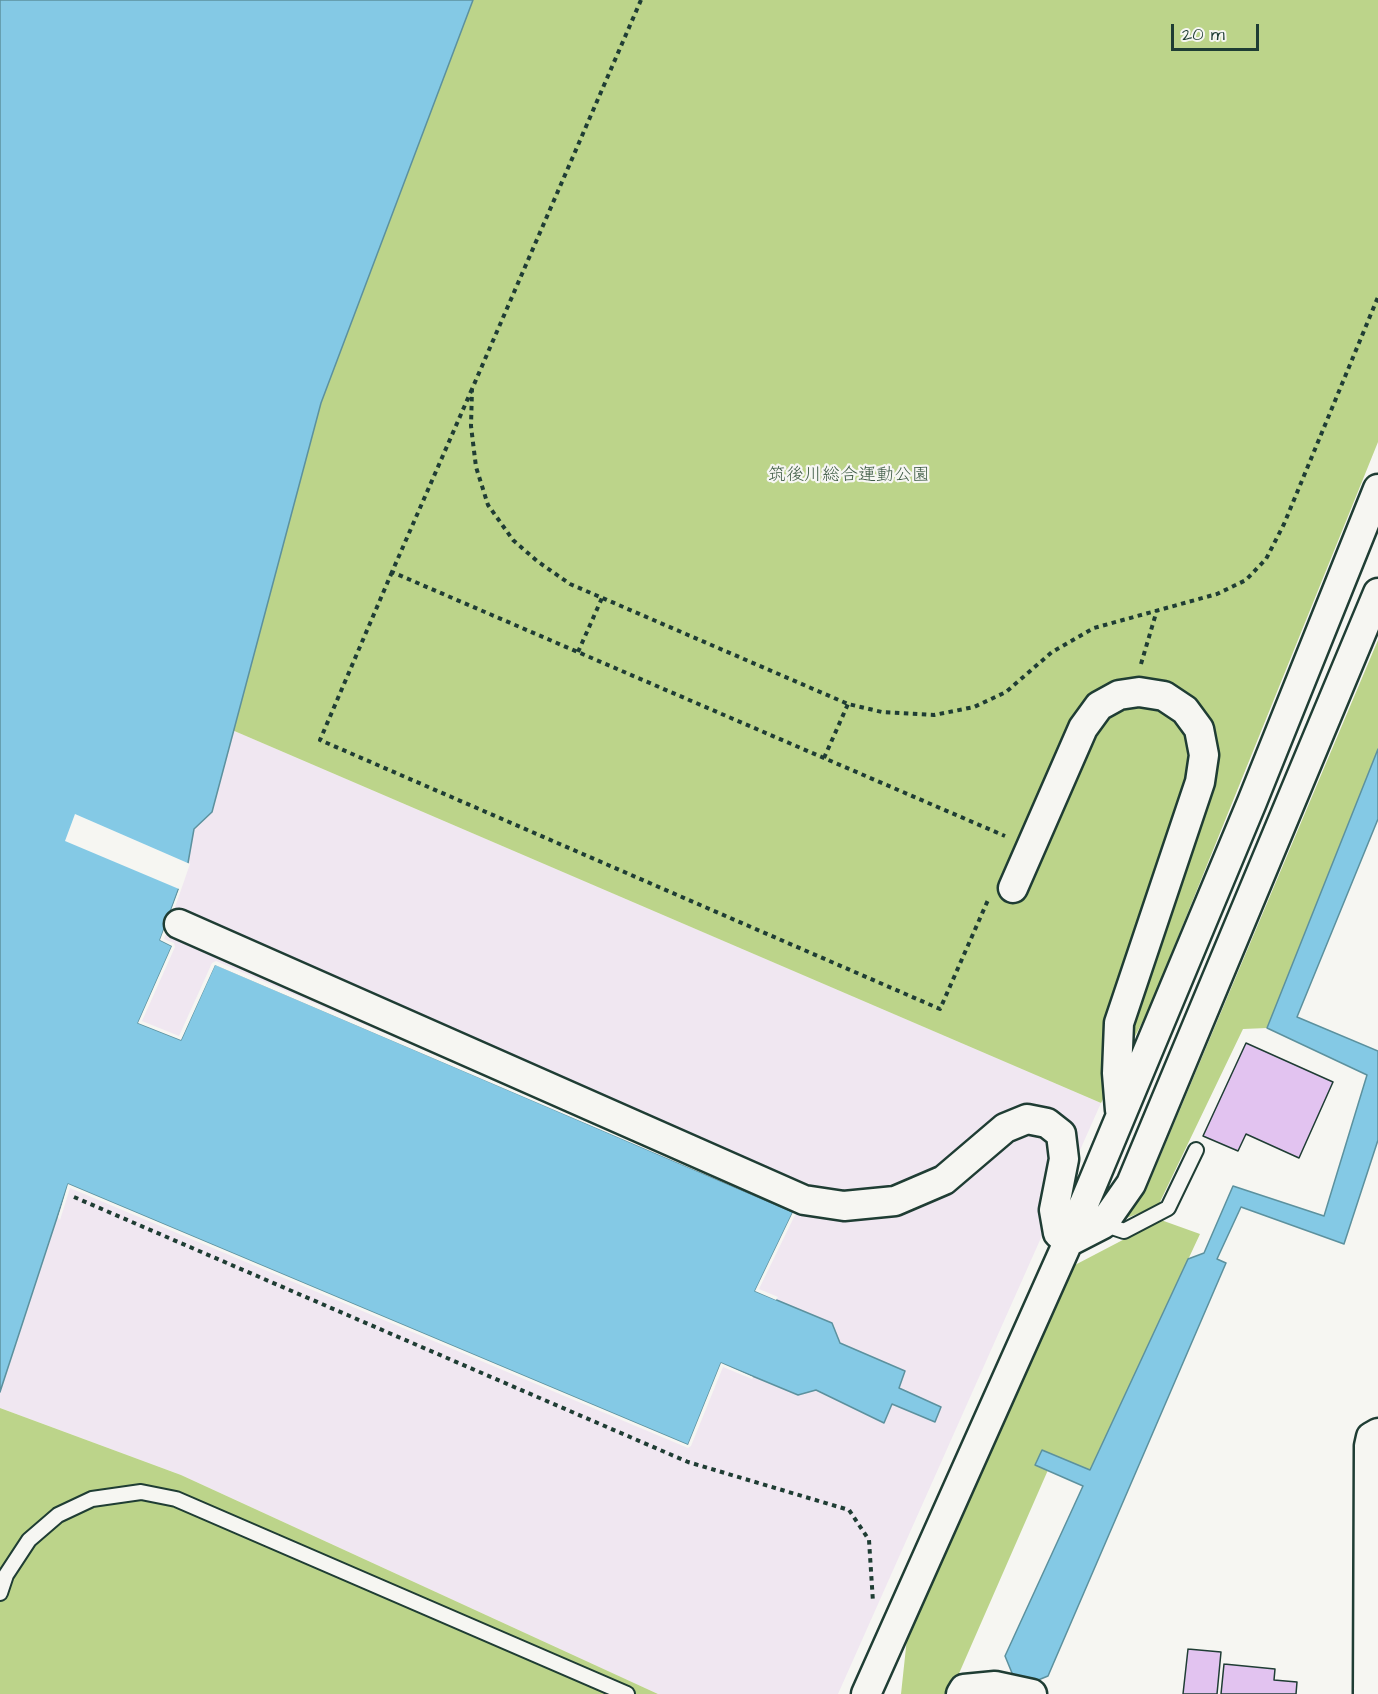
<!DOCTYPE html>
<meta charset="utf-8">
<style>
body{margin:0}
#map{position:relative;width:1378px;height:1694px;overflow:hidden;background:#f6f6f2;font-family:"Architects Daughter",sans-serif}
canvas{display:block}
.scale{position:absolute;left:1171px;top:24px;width:88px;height:27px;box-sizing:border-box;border:3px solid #1f3d34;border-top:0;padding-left:8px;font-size:18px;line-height:21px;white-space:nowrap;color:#1f3d34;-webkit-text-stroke:4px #f6f6f2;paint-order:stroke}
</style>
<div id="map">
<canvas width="1378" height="1694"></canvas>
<div class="scale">20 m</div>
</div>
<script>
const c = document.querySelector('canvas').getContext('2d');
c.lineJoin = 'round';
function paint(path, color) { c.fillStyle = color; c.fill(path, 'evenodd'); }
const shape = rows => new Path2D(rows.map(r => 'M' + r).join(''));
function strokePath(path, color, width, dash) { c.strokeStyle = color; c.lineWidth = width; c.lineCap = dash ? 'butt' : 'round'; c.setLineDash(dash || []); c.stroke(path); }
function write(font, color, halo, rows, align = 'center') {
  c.font = font + ' "Architects Daughter","Klee One",sans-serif'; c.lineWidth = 4.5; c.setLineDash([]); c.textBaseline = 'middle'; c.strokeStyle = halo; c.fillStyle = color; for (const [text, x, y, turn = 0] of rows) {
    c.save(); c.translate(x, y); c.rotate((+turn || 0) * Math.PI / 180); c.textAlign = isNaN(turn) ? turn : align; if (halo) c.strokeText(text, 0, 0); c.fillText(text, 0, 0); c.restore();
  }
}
paint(shape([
 [232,730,1101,1103,838,1694,658,1694,181,1475,0,1408,0,1392,68,1184,5,854]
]), '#f0e7f1');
paint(shape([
 [473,0,1378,0,1378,442,1148,1011,1101,1103,232,730,212,812,194,829,188,863,168,854,296,404,287,528,321,403],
 [1378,640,1378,749,1267,1028,1243,1029,1158,1206,1124,1219,1146,1190],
 [1161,1220,1200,1234,1090,1470,1042,1450,1036,1465,1048,1470,957,1678,947,1694,901,1694,907,1638,1073,1266],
 [0,1408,181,1475,658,1694,0,1694]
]), '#bcd48a');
const water = shape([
 [0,0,473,0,321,403,212,812,194,829,188,863,160,940,172,946,138,1023,181,1040,215,964,793,1212,755,1291,832,1323,840,1343,905,1371,899,1388,941,1407,935,1422,892,1404,884,1423,816,1390,798,1395,721,1363,688,1445,68,1184,0,1392,0,0],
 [1378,749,1378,819,1297,1017,1378,1051,1378,1140,1344,1244,1241,1207,1217,1259,1226,1263,1048,1676,1004,1694,1012,1673,1005,1656,1083,1486,1035,1465,1042,1450,1090,1470,1188,1259,1204,1253,1233,1186,1324,1216,1367,1075,1267,1028,1378,749]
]);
paint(water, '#84c9e5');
strokePath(water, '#5c919e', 1.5);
paint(shape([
 [75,814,190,864,164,939,174,943,175,947,142,1021,179,1036,212,963,216,961,794,1209,796,1213,759,1289,778,1297,776,1300,755,1291,793,1212,215,965,181,1040,138,1023,172,946,160,940,179,889,65,841],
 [68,1184,688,1445,721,1363,753,1377,752,1379,723,1367,691,1446,688,1448,70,1188,60,1220,58,1218]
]), '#f6f6f2');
const building = shape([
 [1246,1043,1333,1082,1299,1158,1246,1134,1238,1151,1203,1136,1246,1043],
 [1188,1649,1221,1652,1217,1694,1183,1694,1188,1649],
 [1224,1664,1275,1669,1274,1680,1297,1682,1296,1694,1221,1694,1224,1664]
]);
paint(building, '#e2c3f0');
strokePath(building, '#1f3d34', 1.5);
const lane = shape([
 [1103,1224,1124,1231,1168,1208,1196,1150],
 [0,1593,6,1575,29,1540,58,1515,92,1499,141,1492,176,1499,627,1694]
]);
const street = shape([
 [1013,888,1083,728,1099,706,1119,695,1139,692,1164,696,1185,710,1199,729,1204,755,1200,782,1119,1023,1117,1073,1120,1110],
 [179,924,804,1200,844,1206,895,1201,944,1180,1005,1128,1027,1119,1047,1123,1061,1134,1064,1159,1054,1210,1058,1233,1068,1242,1103,1224,1131,1184,1378,593],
 [866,1694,1068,1242,1252,802,1378,489],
 [961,1694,964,1689,995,1686,1032,1694],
 [1368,1694,1369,1446,1371,1437,1378,1433]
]);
strokePath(lane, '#1f3d34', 18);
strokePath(street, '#1f3d34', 33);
strokePath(shape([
 [641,0,472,389,471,426,476,467,488,505,513,540,537,561,570,584,848,704,882,712,934,715,974,707,1006,692,1052,652,1094,628,1217,594,1246,580,1266,559,1284,524,1378,297],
 [472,389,392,572,1005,836],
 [392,572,320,740,940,1009,988,900],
 [578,652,602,598],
 [1141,664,1157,610],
 [824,758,848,704],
 [74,1197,688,1462,849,1510,869,1540,873,1602]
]), '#1f3d34', 4, [4.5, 4.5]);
strokePath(lane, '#f6f6f2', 14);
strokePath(street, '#f6f6f2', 28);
write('18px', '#3e5b45', '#f6f6f2', [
 ["筑後川総合運動公園",849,476]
]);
</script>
